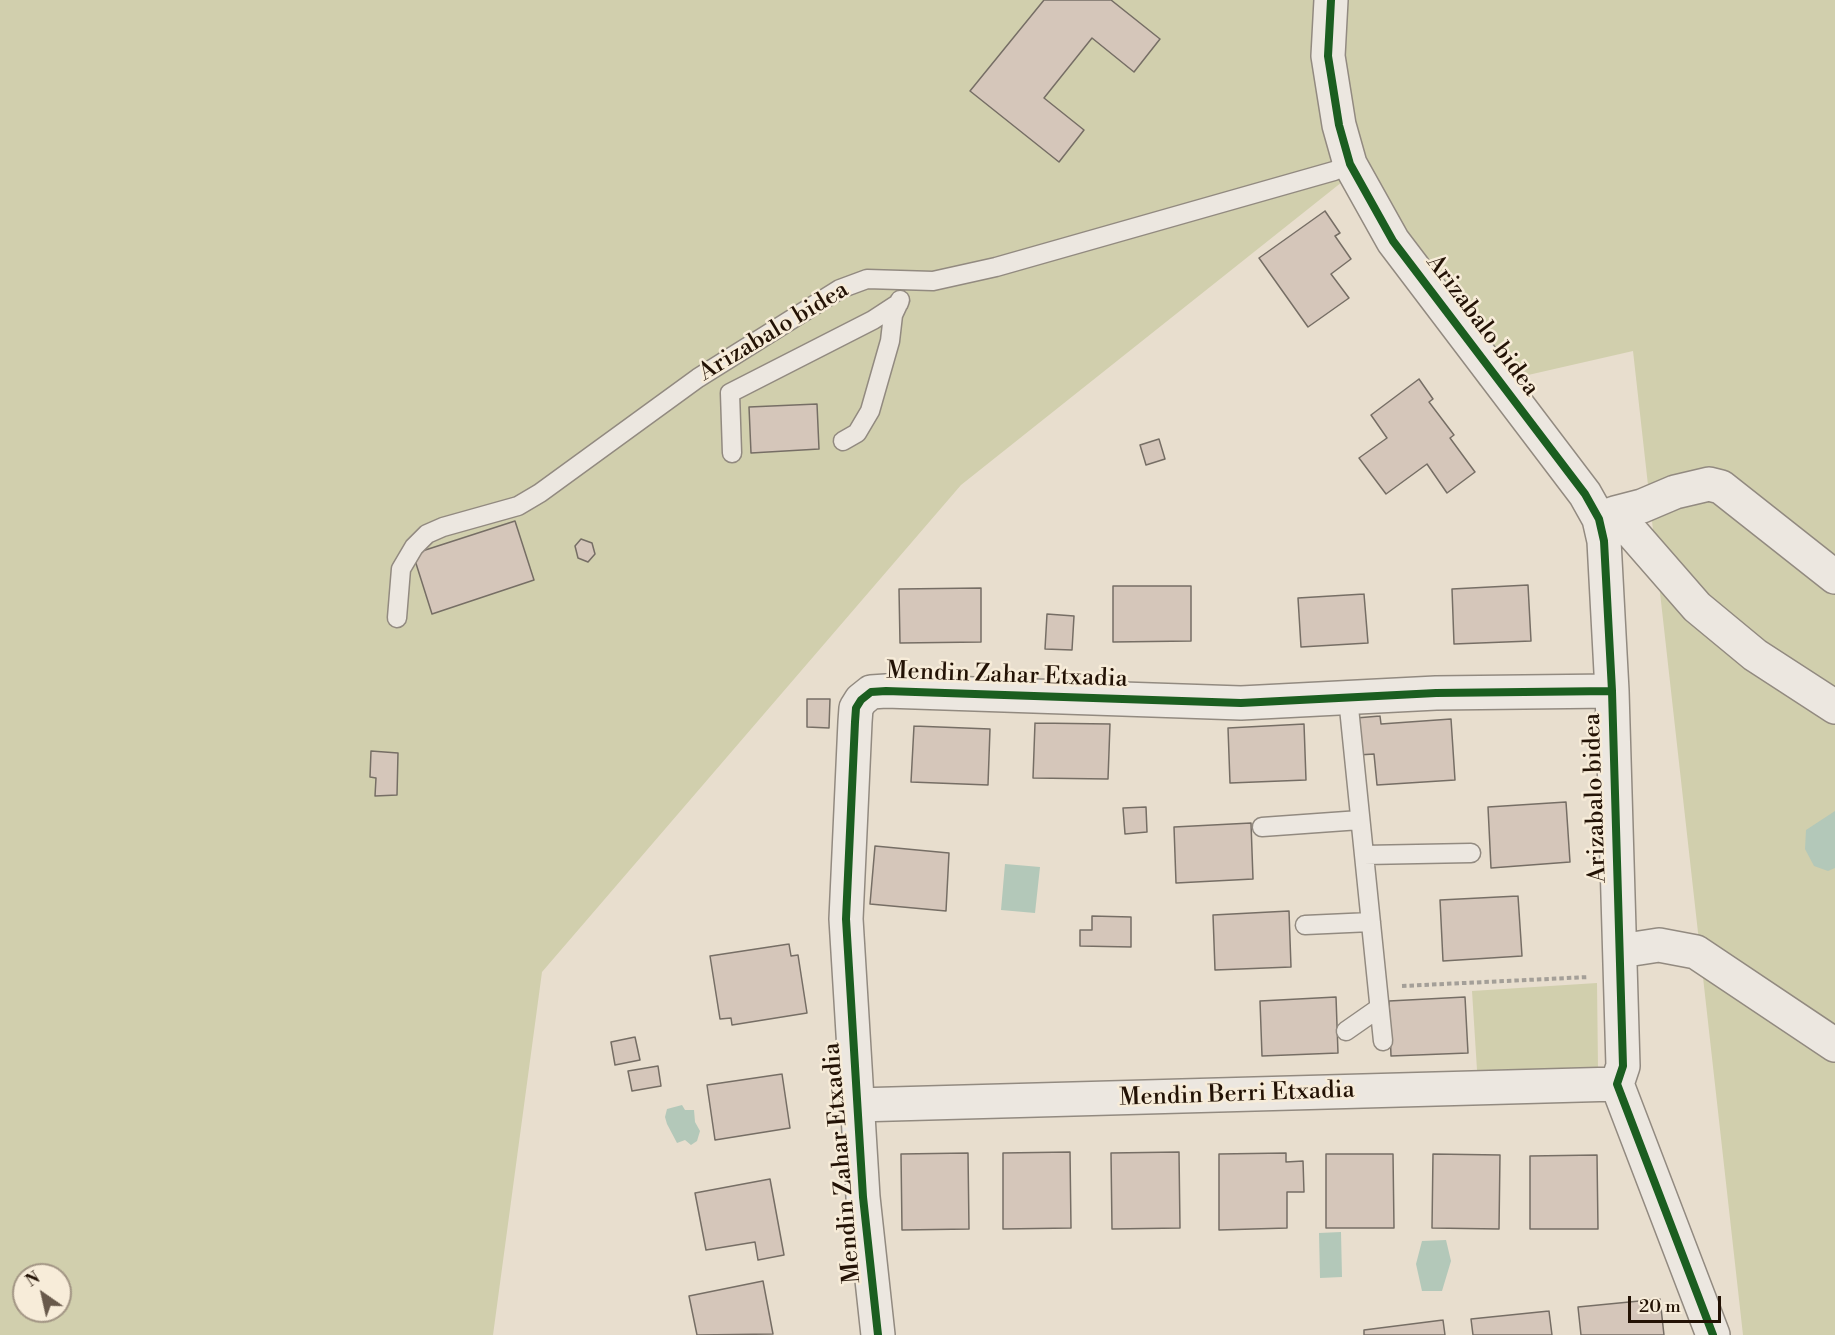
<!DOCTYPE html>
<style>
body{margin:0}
#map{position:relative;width:1835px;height:1335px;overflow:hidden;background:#e8dece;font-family:"Libre Bodoni",serif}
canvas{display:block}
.north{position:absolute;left:12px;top:1263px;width:60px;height:60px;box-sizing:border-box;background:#f7ecd9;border:2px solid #a29584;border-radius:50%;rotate:326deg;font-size:16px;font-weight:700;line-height:24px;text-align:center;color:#231205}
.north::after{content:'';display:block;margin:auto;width:21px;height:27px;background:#68594b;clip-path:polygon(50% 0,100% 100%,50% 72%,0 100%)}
.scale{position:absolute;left:1628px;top:1296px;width:93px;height:27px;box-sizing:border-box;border:3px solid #231205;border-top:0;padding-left:8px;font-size:18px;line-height:21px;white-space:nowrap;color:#231205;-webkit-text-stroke:4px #f7ecd9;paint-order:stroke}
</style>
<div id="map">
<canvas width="1835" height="1335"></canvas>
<div class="north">N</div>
<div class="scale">20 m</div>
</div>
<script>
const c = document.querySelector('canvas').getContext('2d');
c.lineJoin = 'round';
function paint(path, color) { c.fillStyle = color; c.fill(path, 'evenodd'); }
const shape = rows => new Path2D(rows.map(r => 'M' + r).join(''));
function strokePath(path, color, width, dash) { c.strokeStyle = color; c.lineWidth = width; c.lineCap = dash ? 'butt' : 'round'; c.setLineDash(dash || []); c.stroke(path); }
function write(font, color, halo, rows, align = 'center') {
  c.font = font + ' "Libre Bodoni",serif'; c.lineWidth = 5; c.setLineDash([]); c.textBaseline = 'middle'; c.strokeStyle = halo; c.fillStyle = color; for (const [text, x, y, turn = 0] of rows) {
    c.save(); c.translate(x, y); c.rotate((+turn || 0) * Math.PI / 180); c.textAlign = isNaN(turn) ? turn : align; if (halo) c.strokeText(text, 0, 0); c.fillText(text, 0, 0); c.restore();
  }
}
paint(shape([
 [0,0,1835,0,1835,1335,1743,1335,1633,351,1480,386,1342,182,961,485,542,972,493,1335,0,1335],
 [24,1275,60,1275,60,1311,24,1311],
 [1597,983,1598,1069,1477,1070,1472,991]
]), '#d1cfad');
paint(shape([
 [1835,811,1835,868,1828,871,1814,866,1805,849,1806,830],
 [1005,864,1040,867,1035,913,1001,910],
 [682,1105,685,1110,694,1110,695,1122,700,1131,697,1141,691,1145,685,1140,677,1143,667,1124,665,1117,667,1109],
 [1341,1232,1342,1277,1320,1278,1319,1233],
 [1446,1240,1451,1261,1442,1291,1422,1291,1416,1264,1422,1241]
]), '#b3c8b9');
const building = shape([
 [1044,0,1111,0,1160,39,1134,72,1092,38,1044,98,1084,130,1059,162,970,91,1044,0],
 [1325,211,1340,233,1335,236,1351,259,1331,274,1349,298,1308,327,1259,258,1325,211],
 [1419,379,1433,399,1429,402,1454,435,1450,438,1475,472,1447,493,1427,464,1386,494,1359,458,1387,438,1371,415,1419,379],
 [817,404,819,449,751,453,749,407,817,404],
 [1159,439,1165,459,1146,465,1140,445,1159,439],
 [515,521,534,580,432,614,413,554,515,521],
 [581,539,592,543,595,554,588,562,578,558,575,546,581,539],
 [1528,585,1531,641,1454,644,1452,589,1528,585],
 [1113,586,1191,586,1191,641,1113,642,1113,586],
 [981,588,981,642,900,643,899,589,981,588],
 [1364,594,1368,643,1301,647,1298,598,1364,594],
 [1047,614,1074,616,1072,650,1045,649,1047,614],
 [807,699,830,699,829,728,807,727,807,699],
 [1380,716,1381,724,1451,719,1455,780,1377,785,1374,754,1358,755,1356,718,1380,716],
 [1035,723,1110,724,1108,779,1033,778,1035,723],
 [1304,724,1306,780,1230,783,1228,728,1304,724],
 [914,726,990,729,988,785,911,782,914,726],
 [371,751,398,753,397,795,375,796,376,778,370,777,371,751],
 [1566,802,1570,862,1491,868,1488,807,1566,802],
 [1146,807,1147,832,1125,834,1123,808,1146,807],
 [1251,823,1253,879,1176,883,1174,827,1251,823],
 [875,846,949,853,946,911,870,904,875,846],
 [1518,896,1522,956,1443,961,1440,900,1518,896],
 [1289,911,1291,967,1215,970,1213,915,1289,911],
 [1092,916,1131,917,1131,947,1080,946,1080,930,1092,930,1092,916],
 [789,944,791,956,798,955,807,1013,732,1025,731,1018,720,1019,710,956,789,944],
 [1336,997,1338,1053,1262,1056,1260,1001,1336,997],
 [1465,997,1468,1053,1391,1056,1389,1001,1465,997],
 [635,1037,640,1060,615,1065,611,1042,635,1037],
 [658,1066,661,1086,632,1091,628,1071,658,1066],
 [782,1074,790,1128,715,1140,707,1085,782,1074],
 [1070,1152,1071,1228,1003,1229,1003,1153,1070,1152],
 [1179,1152,1180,1228,1112,1229,1111,1153,1179,1152],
 [968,1153,969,1229,902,1230,901,1154,968,1153],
 [1286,1153,1286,1162,1303,1161,1304,1192,1287,1192,1287,1228,1219,1230,1219,1154,1286,1153],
 [1326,1154,1393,1154,1394,1228,1326,1228,1326,1154],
 [1433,1154,1500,1155,1499,1229,1432,1228,1433,1154],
 [1597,1155,1598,1229,1530,1229,1530,1156,1597,1155],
 [770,1179,784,1255,758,1260,755,1242,706,1250,695,1193,770,1179],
 [763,1281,773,1334,697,1335,689,1296,763,1281],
 [1660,1299,1664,1335,1581,1335,1578,1307,1660,1299],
 [1549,1311,1552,1335,1473,1335,1471,1319,1549,1311],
 [1443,1320,1445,1335,1364,1335,1364,1330,1443,1320]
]);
paint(building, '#d5c6ba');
strokePath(building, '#766e65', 1.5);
const lane = shape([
 [843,441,857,433,870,411,890,341,893,315,900,300],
 [732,453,730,393,873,320,899,303],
 [397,618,401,569,414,547,427,534,443,527,518,506,540,493,698,378,840,289,867,279,933,281,996,267,1334,171,1350,164],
 [1348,698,1383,1041],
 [1262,827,1360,820],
 [1364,855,1471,853],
 [1305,925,1371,922],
 [1346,1031,1379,1008]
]);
const street = shape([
 [1331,0,1328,56,1339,125,1350,164,1393,241,1585,494,1599,519,1604,541,1612,691,1623,1066,1617,1084,1713,1335],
 [1615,513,1642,506,1675,492,1709,484,1721,487,1835,577],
 [1599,519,1615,513,1697,607,1755,655,1835,707],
 [1620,951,1659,945,1696,952,1835,1045],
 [856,1105,1617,1084],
 [878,1335,863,1197,846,919,855,722,856,708,861,700,871,692,886,691,1241,703,1436,693,1612,691]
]);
strokePath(lane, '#928a80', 21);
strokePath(street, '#928a80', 36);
strokePath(shape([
 [1402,986,1589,977]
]), '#a49f98', 4, [4.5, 3]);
strokePath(lane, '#ece7e0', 18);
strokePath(street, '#ece7e0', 33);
strokePath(shape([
 [1331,0,1328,56,1339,125,1350,164,1393,241,1585,494,1599,519,1604,541,1612,691,1623,1066,1617,1084,1713,1335],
 [878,1335,863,1197,846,919,855,722,856,708,861,700,871,692,886,691,1241,703,1436,693,1612,691]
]), '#1b5e20', 8);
write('24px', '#231205', '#f7ecd9', [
 ["Arizabalo bidea",1482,326,53],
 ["Arizabalo bidea",774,332,-31],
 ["Mendin Zahar Etxadia",1007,676,2],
 ["Arizabalo bidea",1596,798,-92],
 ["Mendin Berri Etxadia",1237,1095,-2],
 ["Mendin Zahar Etxadia",843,1163,-95]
]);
</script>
